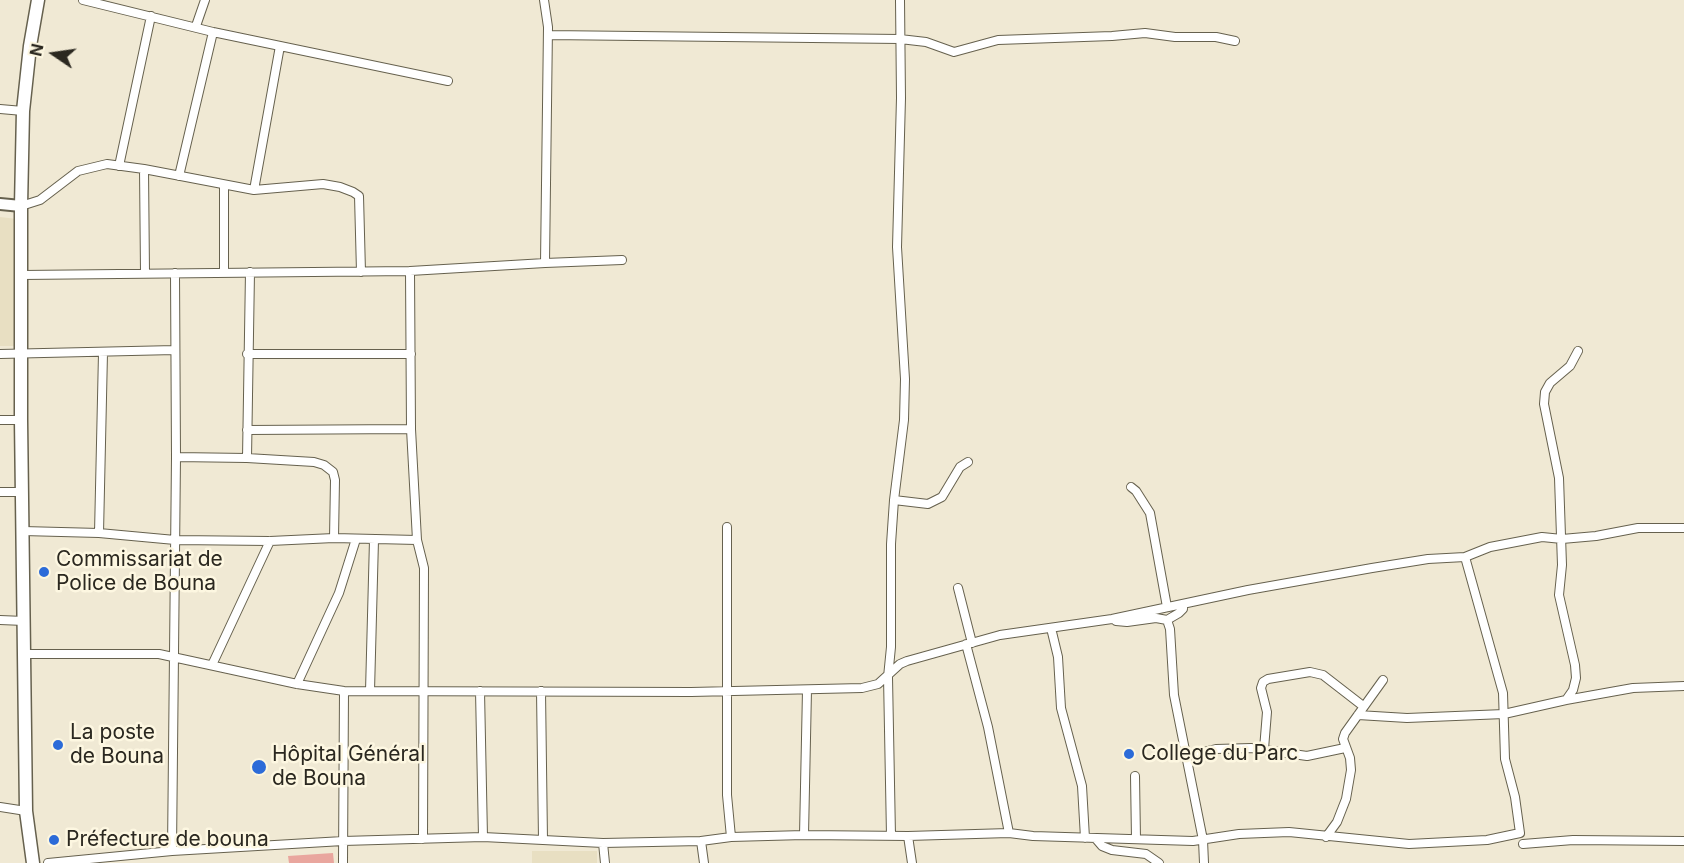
<!DOCTYPE html>
<meta charset="utf-8">
<style>
body{margin:0}
#map{position:relative;width:1684px;height:863px;overflow:hidden;background:#f0e9d4;font-family:Inter,sans-serif}
canvas{display:block}
.north{position:absolute;left:24px;top:24px;width:60px;height:60px;-webkit-text-stroke:4px #fdf7e1;paint-order:stroke;rotate:283deg;font-size:16px;font-weight:700;line-height:24px;text-align:center;color:#2b2820}
.north::after{content:'';display:block;margin:auto;width:21px;height:27px;background:#2b2820;clip-path:polygon(50% 0,100% 100%,50% 72%,0 100%)}
</style>
<div id="map">
<canvas width="1684" height="863"></canvas>
<div class="north">N</div>
</div>
<script>
const c = document.querySelector('canvas').getContext('2d');
c.lineJoin = 'round';
function paint(path, color) { c.fillStyle = color; c.fill(path, 'evenodd'); }
const shape = rows => new Path2D(rows.map(r => 'M' + r).join(''));
function strokePath(path, color, width, dash) { c.strokeStyle = color; c.lineWidth = width; c.lineCap = dash ? 'butt' : 'round'; c.setLineDash(dash || []); c.stroke(path); }
function write(font, color, halo, rows, align = 'center') {
  c.font = font + ' Inter,sans-serif'; c.lineWidth = 5; c.setLineDash([]); c.textBaseline = 'middle'; c.strokeStyle = halo; c.fillStyle = color; for (const [text, x, y, turn = 0] of rows) {
    c.save(); c.translate(x, y); c.rotate((+turn || 0) * Math.PI / 180); c.textAlign = isNaN(turn) ? turn : align; if (halo) c.strokeText(text, 0, 0); c.fillText(text, 0, 0); c.restore();
  }
}
paint(shape([
 [0,217,17,219,14,346,0,346],
 [532,851,597,851,597,863,532,863]
]), '#e8dfc2');
paint(shape([
 [333,853,334,863,289,863,288,856]
]), '#e9a69e');
const street = shape([
 [83,0,213,32,448,81],
 [544,0,548,27,545,263],
 [196,26,205,0],
 [548,35,900,39,926,42,954,52,998,40,1112,36,1145,33,1175,37,1216,37,1235,41],
 [0,109,23,111],
 [119,166,151,16],
 [144,169,145,273],
 [179,176,213,32],
 [254,190,280,46],
 [21,206,40,200,78,171,107,164,144,169,254,190,323,184,340,187,353,192,359,196,361,272],
 [410,271,545,263,622,260],
 [224,272,224,186],
 [22,275,410,271,411,429,417,540,424,568,423,839],
 [0,354,175,350],
 [247,354,411,354],
 [0,420,21,420],
 [247,430,411,429],
 [176,457,247,458,314,462,324,465,333,472,335,480,334,538],
 [247,458,250,272],
 [1131,487,1136,491,1150,513,1167,607],
 [0,492,22,492],
 [894,500,928,504,942,497,960,467,968,462],
 [727,527,727,795,731,837],
 [23,531,99,533,175,540,270,541,334,538,417,540],
 [99,533,103,353],
 [958,588,972,643],
 [0,620,24,621],
 [1167,620,1179,613,1183,609,1183,604],
 [1116,621,1127,622,1156,618,1167,620,1170,629,1174,695,1203,840,1204,863],
 [1051,628,1058,657,1061,708,1082,786,1085,838],
 [966,644,988,727,1009,833],
 [23,654,159,654,297,684,344,691,691,692,862,688,878,684,900,664,907,661,1000,635,1112,619,1248,590,1372,568,1428,559,1465,557,1490,547,1542,537,1562,539,1596,536,1638,528,1684,528],
 [212,665,270,541],
 [297,684,339,593,356,539],
 [370,691,374,540],
 [480,691,483,837],
 [541,691,543,840],
 [1566,700,1633,688,1684,686],
 [1358,715,1407,718,1504,714,1566,700,1573,690,1576,678,1575,665,1559,595,1562,565,1559,478,1544,404,1545,392,1550,383,1570,366,1578,351],
 [1264,749,1267,712,1261,688,1263,682,1268,679,1310,672,1323,675,1363,706],
 [1187,756,1216,749,1251,748,1307,756,1345,748],
 [1135,776,1136,839],
 [0,807,26,811],
 [804,835,807,690],
 [891,836,888,677,891,647,891,544,894,500,904,420,905,379,897,247,901,98,900,0],
 [908,836,912,863],
 [1326,837,1337,822,1346,799,1351,770,1350,758,1343,739,1345,733,1383,680],
 [1096,839,1102,846,1112,850,1146,854,1159,863],
 [701,841,704,863],
 [603,843,605,863],
 [1523,844,1573,840,1684,841],
 [172,851,176,457,175,273],
 [48,863,172,851,343,841,483,837,603,843,701,841,731,837,804,835,908,836,1009,833,1033,836,1193,841,1239,834,1289,832,1409,844,1487,840,1520,833,1515,797,1505,759,1503,693,1465,557],
 [343,863,344,691]
]);
const secondary = shape([
 [0,204,21,206]
]);
const primary = shape([
 [33,863,26,811,21,420,21,206,23,111,30,46,38,0]
]);
strokePath(street, '#66614e', 10);
strokePath(secondary, '#66614e', 14);
strokePath(primary, '#66614e', 15);
strokePath(street, '#fff', 8);
strokePath(secondary, '#fff', 10);
strokePath(primary, '#fff', 12);
for (const [x, y, r, color] of [
 [44,572,6,"#2c6bd8"],
 [58,745,6,"#2c6bd8"],
 [1129,754,6,"#2c6bd8"],
 [259,767,8,"#2c6bd8"],
 [54,840,6,"#2c6bd8"]
]) { const dot = new Path2D(); dot.arc(x, y, r, 0, 2 * Math.PI); c.fillStyle = color; c.fill(dot); strokePath(dot, '#fdf7e1', 2); }
write('21px', '#2b2820', '#fdf7e1', [
 ["Commissariat de",56,560],
 ["Police de Bouna",56,584],
 ["La poste",70,733],
 ["de Bouna",70,757],
 ["College du Parc",1141,754],
 ["Hôpital Général",272,755],
 ["de Bouna",272,779],
 ["Préfecture de bouna",66,840]
], 'left');
</script>
